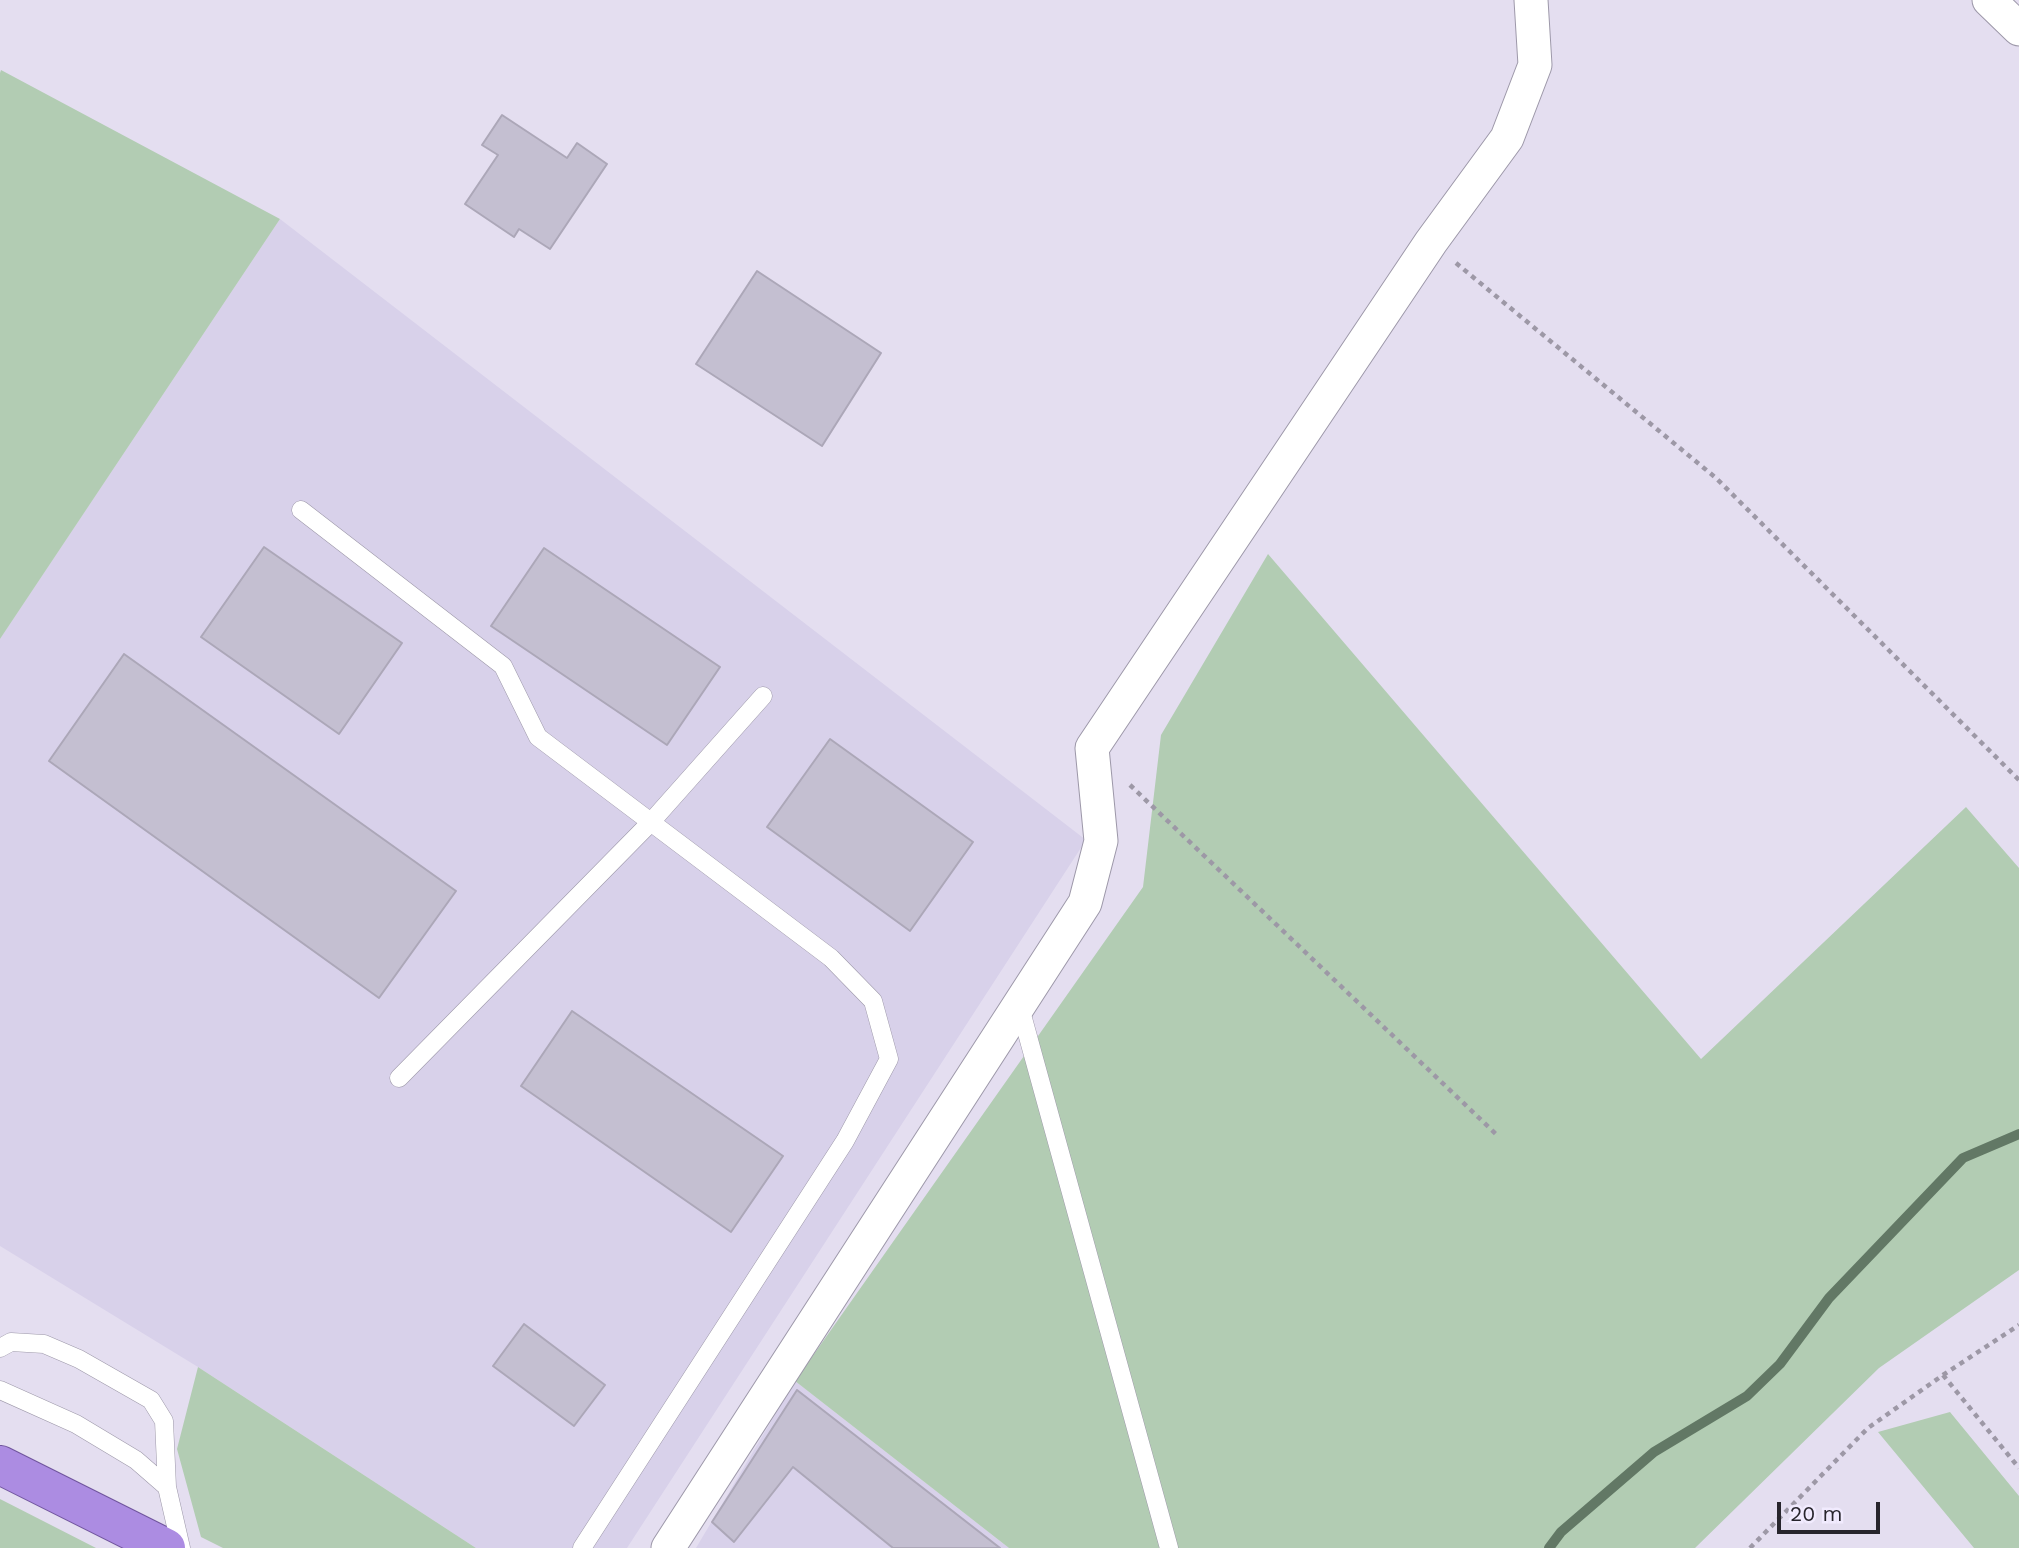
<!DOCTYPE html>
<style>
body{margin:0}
#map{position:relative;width:2019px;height:1548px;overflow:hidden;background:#e4def0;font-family:"Work Sans",sans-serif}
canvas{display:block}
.scale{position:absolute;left:1777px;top:1502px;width:103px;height:32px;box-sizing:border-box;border:4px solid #27252c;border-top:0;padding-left:9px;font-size:21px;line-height:24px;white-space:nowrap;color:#27252c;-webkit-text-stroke:5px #f1ebfe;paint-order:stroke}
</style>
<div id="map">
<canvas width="2019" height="1548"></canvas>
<div class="scale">20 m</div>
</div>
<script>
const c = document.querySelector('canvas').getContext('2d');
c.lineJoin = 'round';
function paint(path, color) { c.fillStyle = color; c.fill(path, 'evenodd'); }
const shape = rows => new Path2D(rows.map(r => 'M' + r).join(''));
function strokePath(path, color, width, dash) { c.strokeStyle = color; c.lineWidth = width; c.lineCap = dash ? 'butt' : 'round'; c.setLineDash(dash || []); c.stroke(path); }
paint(shape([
 [280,219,1086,840,627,1548,476,1548,198,1367,0,1246,0,639],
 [795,1381,1009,1548,696,1548]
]), '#d8d1ea');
paint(shape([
 [1,70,280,219,0,639,0,73],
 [1268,554,1701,1059,1966,807,2019,868,2019,1270,1879,1368,1695,1548,1009,1548,795,1381,1143,887,1161,735],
 [198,1367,476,1548,223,1548,201,1537,177,1449],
 [1950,1412,2019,1496,2019,1548,1974,1548,1878,1432],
 [0,1499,96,1548,0,1548]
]), '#b2ccb3');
strokePath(shape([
 [1549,1548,1561,1532,1654,1452,1747,1396,1780,1364,1829,1298,1963,1158,2019,1134]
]), '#627865', 10);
const building = shape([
 [502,115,567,158,577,143,607,164,550,249,519,229,514,237,465,204,498,155,482,145,502,115],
 [757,271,881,353,822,446,696,364,757,271],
 [264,547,402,643,339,734,201,637,264,547],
 [544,548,720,667,667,745,491,626,544,548],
 [124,654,456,891,379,998,49,761,124,654],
 [830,739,973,842,910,931,767,827,830,739],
 [572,1011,783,1156,731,1232,521,1086,572,1011],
 [524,1324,605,1385,574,1426,493,1366,524,1324],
 [797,1390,1000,1548,893,1548,793,1467,734,1542,712,1522,797,1390]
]);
paint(building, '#c4bfd1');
strokePath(building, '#aca7b8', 2);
const service = shape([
 [301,510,503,666,538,737,831,958,873,1001,889,1059,845,1141,582,1548],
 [1019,1004,1169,1548],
 [399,1078,651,822,763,696],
 [0,1348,11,1342,44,1344,79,1359,151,1400,164,1421,167,1487,181,1548],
 [0,1390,76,1424,136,1460,167,1487]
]);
const minor = shape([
 [1989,0,2019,29],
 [668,1548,1085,903,1101,841,1092,748,1431,242,1507,138,1535,65,1531,0]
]);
const trunk = shape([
 [0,1465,166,1548]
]);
strokePath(service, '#9d98a9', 19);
strokePath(minor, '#9d98a9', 35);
strokePath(trunk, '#70559d', 40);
strokePath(shape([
 [1456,263,1716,478,2019,780],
 [1130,785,1498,1136],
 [1943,1375,2019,1468],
 [1750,1548,1868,1428,1943,1375,2019,1325]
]), '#9d98a6', 4.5, [5, 5]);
strokePath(service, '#fff', 18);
strokePath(minor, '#fff', 33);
strokePath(trunk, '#ac8ce2', 38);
</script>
